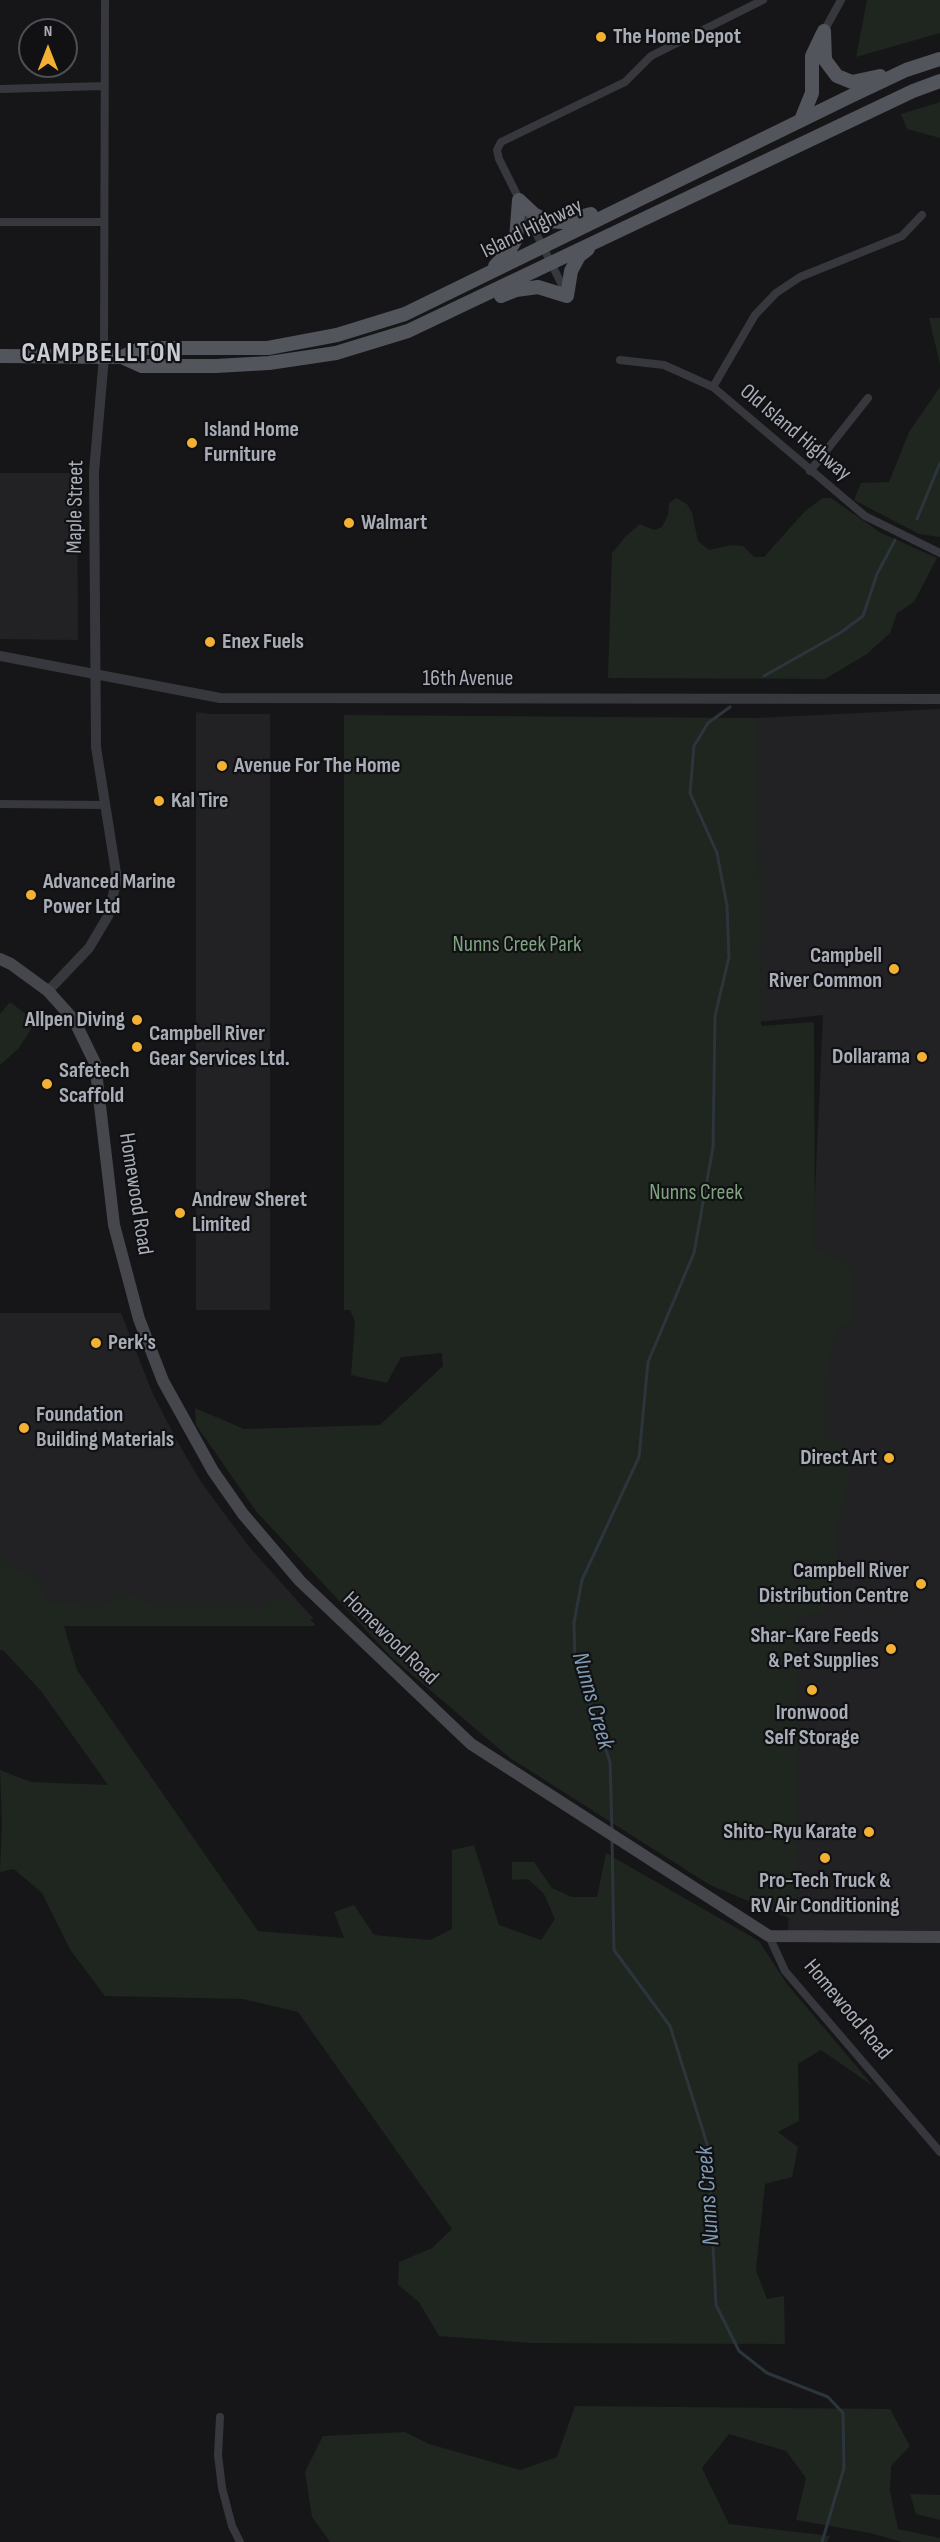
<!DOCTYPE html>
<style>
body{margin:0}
#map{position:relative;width:940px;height:2542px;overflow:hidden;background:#161618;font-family:"Sofia Sans Condensed",sans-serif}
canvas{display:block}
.north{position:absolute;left:18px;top:18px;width:60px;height:60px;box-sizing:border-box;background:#111113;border:2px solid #4d4f55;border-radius:50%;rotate:0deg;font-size:16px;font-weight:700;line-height:24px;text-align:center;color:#a8adb8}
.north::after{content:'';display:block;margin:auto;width:21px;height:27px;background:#f2b134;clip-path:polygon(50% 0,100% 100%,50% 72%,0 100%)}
</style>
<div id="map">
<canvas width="940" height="2542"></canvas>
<div class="north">N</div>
</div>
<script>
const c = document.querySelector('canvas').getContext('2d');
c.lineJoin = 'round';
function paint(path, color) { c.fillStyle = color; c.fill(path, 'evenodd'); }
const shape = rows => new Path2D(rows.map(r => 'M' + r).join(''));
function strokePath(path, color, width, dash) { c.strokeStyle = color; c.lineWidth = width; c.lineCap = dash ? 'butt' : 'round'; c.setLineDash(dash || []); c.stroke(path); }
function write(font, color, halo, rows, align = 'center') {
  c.font = font + ' "Sofia Sans Condensed",sans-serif'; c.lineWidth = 4.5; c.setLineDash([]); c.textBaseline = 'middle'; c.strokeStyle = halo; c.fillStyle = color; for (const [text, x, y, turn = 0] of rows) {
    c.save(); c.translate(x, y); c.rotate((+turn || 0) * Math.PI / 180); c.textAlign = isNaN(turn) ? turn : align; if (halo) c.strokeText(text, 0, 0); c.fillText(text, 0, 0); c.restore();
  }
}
paint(shape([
 [0,473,77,473,78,640,0,639],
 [940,709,940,1937,788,1936,799,1546,823,1015,739,1024,757,718],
 [196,712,210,714,270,714,270,1310,196,1310],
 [0,1313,121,1313,152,1392,176,1439,201,1482,250,1548,314,1619,26,1618,0,1582]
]), '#222225');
paint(shape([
 [867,0,940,0,940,33,856,57],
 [940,102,940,138,907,129,901,114],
 [929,318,940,318,940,364],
 [940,387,940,537,919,534,854,500,861,483,889,482,909,432],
 [676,498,687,504,692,513,698,541,709,550,731,545,743,546,754,557,764,557,805,511,823,498,831,498,881,533,937,558,914,602,897,613,890,633,867,654,825,679,608,678,612,553,625,537,640,524,654,530,662,527,668,515,669,503],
 [344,715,757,718,761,1026,814,1022,815,1250,844,1260,853,1276,855,1322,835,1330,823,1397,826,1433,844,1444,849,1481,836,1530,840,1577,826,1611,798,1618,796,1921,710,1885,510,1758,390,1656,256,1511,196,1425,195,1408,244,1429,380,1425,443,1366,442,1353,401,1357,387,1383,351,1375,355,1322,350,1310,344,1310],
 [10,1002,36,1022,18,1049,0,1065,0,1014],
 [0,1553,8,1566,37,1578,48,1601,102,1607,124,1592,154,1606,257,1608,274,1597,294,1600,316,1626,64,1626,77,1670,258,1931,344,1938,334,1912,354,1905,374,1935,430,1940,452,1929,452,1850,474,1845,499,1925,541,1940,555,1919,544,1894,528,1879,512,1880,512,1862,534,1862,552,1888,572,1897,597,1897,606,1853,759,1941,787,1984,873,2086,821,2050,798,2064,799,2121,778,2132,798,2147,792,2177,765,2184,756,2270,767,2299,784,2296,785,2344,531,2343,439,2336,419,2302,398,2285,399,2262,432,2248,452,2229,298,2012,243,1999,105,1996,71,1951,42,1893,14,1869,0,1872,2,1824,0,1770,31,1782,108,1785,41,1691,3,1650,0,1650],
 [575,2406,890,2409,910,2446,891,2466,890,2491,898,2529,940,2538,940,2542,902,2542,870,2533,796,2520,806,2478,786,2451,729,2434,702,2468,729,2524,830,2536,827,2542,330,2542,312,2517,305,2472,323,2436,405,2432,429,2444,520,2470,557,2457],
 [910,2494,940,2495,940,2520,916,2514]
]), '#1e261f');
strokePath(shape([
 [917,519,940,463],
 [764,676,840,633,863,616,877,574,895,540],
 [612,1830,610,1762,575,1661,574,1623,582,1580,639,1457,648,1362,694,1253,713,1147,715,1016,729,957,727,906,717,853,690,793,694,746,708,723,730,707],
 [612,1840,614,1950,670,2026,708,2147,716,2305,739,2351,767,2373,828,2397,843,2413,844,2468,822,2542]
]), '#2c353c', 3);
strokePath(shape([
 [824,31,841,0],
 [0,89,104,86],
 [0,222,104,222],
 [567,295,499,159,497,150,501,142,625,82,651,56,763,0],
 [104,357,105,0],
 [620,360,664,365,713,387,865,516,940,553],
 [713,387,755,315,776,293,800,277,902,236,922,215],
 [810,471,868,398],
 [0,804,105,805],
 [769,1936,785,1971,940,2152],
 [220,2417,218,2455,222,2488,232,2526,240,2542]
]), '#37383d', 8);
strokePath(shape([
 [0,656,220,698,940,699],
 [48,991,89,948,108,916,117,879,96,747,94,472,104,357]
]), '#37383d', 10);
strokePath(shape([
 [0,959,11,964,48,991,74,1020,95,1063,114,1225,139,1319,163,1381,213,1471,243,1514,300,1581,471,1744,769,1936,940,1937]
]), '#45474d', 12);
strokePath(shape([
 [824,31,825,60,837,76,852,82,880,76],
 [801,120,812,93,812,56,823,33],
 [519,200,535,215,549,221,562,222,591,214],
 [495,266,509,251,516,239,519,200],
 [501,296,516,290,538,287,567,296,571,271,579,256,588,249],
 [0,356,122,357,142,366,216,366,269,363,336,353,408,331,913,91,940,81],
 [122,357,142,348,268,348,337,335,405,314,851,96,906,70,940,59]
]), '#53555c', 14);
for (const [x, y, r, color] of [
 [601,37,6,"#f2b134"],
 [192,443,6,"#f2b134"],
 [349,523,6,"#f2b134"],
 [210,642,6,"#f2b134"],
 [222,766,6,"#f2b134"],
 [159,801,6,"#f2b134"],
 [31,895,6,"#f2b134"],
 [894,969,6,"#f2b134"],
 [137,1020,6,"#f2b134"],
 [137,1047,6,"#f2b134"],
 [922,1057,6,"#f2b134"],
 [47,1084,6,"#f2b134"],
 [180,1213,6,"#f2b134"],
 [96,1343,6,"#f2b134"],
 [24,1428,6,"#f2b134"],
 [889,1458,6,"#f2b134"],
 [921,1584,6,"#f2b134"],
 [891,1649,6,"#f2b134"],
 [812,1690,6,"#f2b134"],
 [869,1832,6,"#f2b134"],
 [825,1858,6,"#f2b134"]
]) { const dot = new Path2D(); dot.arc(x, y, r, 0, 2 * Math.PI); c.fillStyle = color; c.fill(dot); strokePath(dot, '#111113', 2); }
write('bold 22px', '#a8adb8', '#111113', [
 ["The Home Depot",613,37],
 ["Island Home",204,430],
 ["Furniture",204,455],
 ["Walmart",361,523],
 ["Enex Fuels",222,642],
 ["Avenue For The Home",234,766],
 ["Kal Tire",171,801],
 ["Advanced Marine",43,882],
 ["Power Ltd",43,907],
 ["Campbell",882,956,"right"],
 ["River Common",882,981,"right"],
 ["Allpen Diving",125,1020,"right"],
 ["Campbell River",149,1034],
 ["Gear Services Ltd.",149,1059],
 ["Dollarama",910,1057,"right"],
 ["Safetech",59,1071],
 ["Scaffold",59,1096],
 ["Andrew Sheret",192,1200],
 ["Limited",192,1225],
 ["Perk's",108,1343],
 ["Foundation",36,1415],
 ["Building Materials",36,1440],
 ["Direct Art",877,1458,"right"],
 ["Campbell River",909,1571,"right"],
 ["Distribution Centre",909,1596,"right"],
 ["Shar-Kare Feeds",879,1636,"right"],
 ["& Pet Supplies",879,1661,"right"],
 ["Ironwood",812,1713,"center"],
 ["Self Storage",812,1738,"center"],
 ["Shito-Ryu Karate",857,1832,"right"],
 ["Pro-Tech Truck &",825,1881,"center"],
 ["RV Air Conditioning",825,1906,"center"]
], 'left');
write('22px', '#a8adb8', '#111113', [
 ["Island Highway",532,229,-26],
 ["Old Island Highway",795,433,40],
 ["Maple Street",76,507,-89],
 ["16th Avenue",468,679],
 ["Homewood Road",135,1194,81],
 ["Homewood Road",390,1639,44],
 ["Homewood Road",847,2010,50]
]);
write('22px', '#7fa381', '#111113', [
 ["Nunns Creek Park",517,945],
 ["Nunns Creek",696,1193]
]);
write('italic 24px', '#7f9bb3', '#111113', [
 ["Nunns Creek",592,1701,74],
 ["Nunns Creek",709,2196,-94]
]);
c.letterSpacing = '1.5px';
write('bold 28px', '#c9ccd4', '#111113', [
 ["CAMPBELLTON",102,354]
]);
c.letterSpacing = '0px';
</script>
